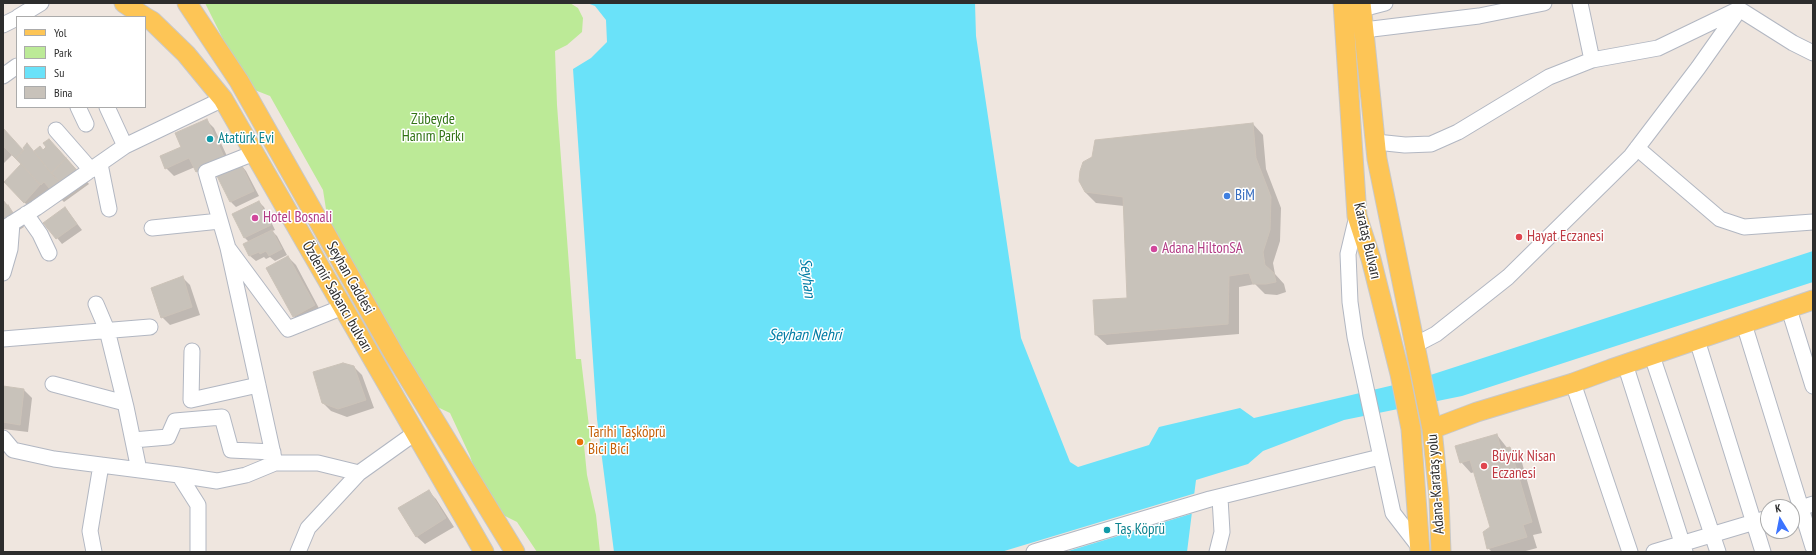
<!DOCTYPE html>
<meta charset="utf-8">
<style>
body{margin:0}
#map{position:relative;width:1816px;height:555px;overflow:hidden;background:#efe6df;font-family:"PT Sans Narrow",sans-serif}
canvas{display:block}
.frame{position:absolute;inset:0;border:4px solid #2d2d2d;pointer-events:none}
.legend{position:absolute;left:16px;top:16px;width:130px;height:92px;box-sizing:border-box;background:#fff;border:1px solid #ababab;margin:0;padding:5px 7px;list-style:none;font-size:12px;color:#2d2d2d}
.legend li{display:flex;align-items:center;gap:8px;height:20px}
.legend b{width:20px;border:1px solid #ababab}
.north{position:absolute;left:1760px;top:499px;width:40px;height:40px;box-sizing:border-box;background:#fff;border:1px solid #ababab;border-radius:50%;rotate:350deg;font-size:11px;font-weight:700;line-height:16px;text-align:center;color:#2d2d2d}
.north::after{content:'';display:block;margin:auto;width:14px;height:18px;background:#3c74ff;clip-path:polygon(50% 0,100% 100%,50% 72%,0 100%)}
</style>
<div id="map">
<canvas width="1816" height="555"></canvas>
<div class="frame"></div>
<ul class="legend">
<li><b style="height:5px;background:#fdc556"></b>Yol</li>
<li><b style="height:11px;background:#bcea97"></b>Park</li>
<li><b style="height:11px;background:#6ae2f9"></b>Su</li>
<li><b style="height:11px;background:#c8c2ba"></b>Bina</li>
</ul>
<div class="north">K</div>
</div>
<script>
const c = document.querySelector('canvas').getContext('2d');
c.lineJoin = 'round';
function paint(path, color) { c.fillStyle = color; c.fill(path, 'evenodd'); }
const shape = rows => new Path2D(rows.map(r => 'M' + r).join(''));
function strokePath(path, color, width, dash) { c.strokeStyle = color; c.lineWidth = width; c.lineCap = dash ? 'butt' : 'round'; c.setLineDash(dash || []); c.stroke(path); }
function write(font, color, halo, rows, align = 'center') {
  c.font = font + ' "PT Sans Narrow",sans-serif'; c.lineWidth = 3; c.setLineDash([]); c.textBaseline = 'middle'; c.strokeStyle = halo; c.fillStyle = color; for (const [text, x, y, turn = 0] of rows) {
    c.save(); c.translate(x, y); c.rotate((+turn || 0) * Math.PI / 180); c.textAlign = isNaN(turn) ? turn : align; if (halo) c.strokeText(text, 0, 0); c.fillText(text, 0, 0); c.restore();
  }
}
paint(shape([
 [205,3,570,3,578,8,583,18,582,32,567,45,555,51,557,105,576,359,581,359,591,443,584,445,587,475,596,515,600,552,537,552,517,522,501,514,474,468,470,456,450,413,429,403,328,222,323,190,270,96,247,87]
]), '#bcea97');
paint(shape([
 [587,3,975,3,976,36,1021,338,1070,462,1078,467,1149,445,1159,427,1240,408,1254,418,1415,380,1813,251,1813,282,1462,396,1344,420,1263,451,1248,464,1196,480,1187,552,614,552,597,419,573,69,591,58,607,42,606,20,595,6]
]), '#6ae2f9');
paint(shape([
 [1196,493,1194,513,1065,552,1001,552]
]), '#efe6df');
paint(shape([
 [206,120,214,128,232,167,205,179,195,167,174,176,166,168],
 [1253,124,1263,135,1266,169,1281,208,1280,241,1273,263,1275,274,1284,284,1286,292,1277,295,1265,294,1255,284,1239,287,1239,334,1107,345,1096,335,1128,299,1124,206,1096,203,1085,192,1096,141],
 [3,130,24,152,27,145,34,152,40,147,43,151,57,148,89,184,64,202,52,190,32,210,24,202,22,164,13,154,3,164],
 [241,165,246,171,259,196,236,207,231,202,219,176],
 [259,202,264,207,275,230,272,231,277,236,287,255,275,261,270,257,266,259,264,257,256,261,250,256,245,245,249,242,244,237],
 [65,208,82,230,62,244,45,223],
 [19,219,24,227,8,237],
 [288,257,296,265,322,314,302,324,294,316],
 [182,277,190,285,200,315,170,325,162,317],
 [354,367,362,375,374,408,347,417,331,411,323,403],
 [3,387,24,390,32,398,28,432,3,429],
 [1497,435,1508,449,1510,448,1521,459,1542,533,1533,535,1537,548,1522,552,1492,552,1488,548,1491,528,1475,472,1471,473,1461,462],
 [428,491,436,499,454,527,425,544,417,537]
]), '#0003');
const building = shape([
 [207,119,225,159,196,172,189,158,165,169,160,156,181,147,175,133,207,119],
 [1253,123,1256,158,1271,197,1270,230,1263,252,1265,265,1274,273,1276,282,1266,284,1253,284,1249,273,1229,276,1228,324,1095,335,1093,300,1127,298,1123,197,1085,192,1079,181,1080,171,1083,162,1092,157,1095,140,1253,123],
 [3,128,23,150,16,159,4,147,3,148,3,128],
 [49,139,66,158,51,173,34,151,40,146,43,150,46,147,43,143,49,139],
 [27,143,63,188,55,195,44,182,41,185,16,159,24,150,23,148,27,143],
 [66,158,81,175,64,188,52,173,66,158],
 [21,164,40,185,24,203,4,182,21,164],
 [241,164,254,191,230,202,217,176,241,164],
 [3,200,7,205,3,208,3,200],
 [259,201,271,225,244,238,232,214,259,201],
 [8,205,17,219,3,228,3,208,8,205],
 [65,207,77,224,56,239,43,223,65,207],
 [272,230,282,249,269,256,266,251,260,254,259,252,249,256,243,244,272,230],
 [288,256,315,305,293,317,266,268,288,256],
 [183,276,192,307,161,318,151,288,183,276],
 [343,363,354,366,366,400,338,409,322,403,313,372,343,363],
 [3,386,24,389,20,425,3,422,3,386],
 [1497,434,1501,449,1510,447,1532,522,1523,525,1527,537,1487,549,1483,532,1490,527,1470,460,1460,463,1455,446,1497,434],
 [429,490,446,518,416,537,398,508,429,490]
]);
paint(building, '#c8c2ba');
strokePath(building, '#cbc2b8', 1);
const minor = shape([
 [1580,3,1592,60],
 [1362,9,1385,3],
 [18,17,41,3],
 [3,25,17,18],
 [1364,30,1479,16,1544,3],
 [3,76,17,66],
 [78,107,86,124],
 [107,107,125,146],
 [56,130,91,170],
 [1376,142,1405,145,1431,144,1458,132,1549,77,1592,60,1658,48,1739,9,1793,43,1813,53],
 [1637,148,1720,219,1744,227,1813,222],
 [254,153,206,172,228,248,288,329,343,307],
 [100,164,109,209],
 [26,214,40,234,49,253],
 [1357,216,1348,254,1350,302,1355,337,1393,513,1420,548],
 [152,228,220,221],
 [3,229,36,208,125,146,223,99],
 [228,248,275,463,318,463,359,473],
 [3,273,10,249,12,223],
 [96,304,107,330,126,407,139,470],
 [1789,309,1813,386],
 [1744,324,1813,547],
 [3,339,150,327],
 [1697,340,1763,552],
 [1415,345,1436,334,1508,277,1631,156,1698,68,1739,10],
 [192,351,191,400,258,385],
 [1652,356,1718,552],
 [1625,364,1685,552],
 [1573,383,1630,552],
 [53,384,125,403],
 [3,438,13,450,54,459,179,475,198,505,198,552],
 [133,440,168,437,175,421,222,417,231,450,273,452],
 [179,475,217,481,246,475,275,463],
 [1792,511,1813,504],
 [94,552,90,531,101,465],
 [298,552,308,528,359,473,415,433],
 [1034,552,1210,499,1380,457],
 [1217,552,1222,532,1220,498],
 [1654,552,1768,518]
]);
const major = shape([
 [124,3,145,17],
 [187,3,239,81,394,354,515,552],
 [1343,3,1357,216,1371,259,1400,374,1411,429,1420,552],
 [1361,3,1377,159,1432,429,1439,498,1441,552],
 [145,17,152,21,186,54,223,99,484,552],
 [1432,429,1477,412,1573,383,1611,369,1813,300]
]);
strokePath(minor, '#b2b7c2', 17);
strokePath(major, '#c8c8c8', 21);
strokePath(minor, '#fff', 15);
strokePath(major, '#fdc556', 19);
for (const [x, y, r, color] of [
 [210,139,4,"#0f9aa8"],
 [1227,196,4,"#3f7fe0"],
 [255,218,4,"#d1479c"],
 [1519,237,4,"#e0444e"],
 [1154,249,4,"#d1479c"],
 [580,442,4,"#e8710a"],
 [1484,466,4,"#e0444e"],
 [1107,530,4,"#0f9aa8"]
]) { const dot = new Path2D(); dot.arc(x, y, r, 0, 2 * Math.PI); c.fillStyle = color; c.fill(dot); strokePath(dot, '#fff', 1.5); }
write('15px', '#317314', '#fff', [
 ["Zübeyde",433,120],
 ["Hanım Parkı",433,137]
]);
write('15px', '#0d838f', '#fff', [
 ["Atatürk Evi",218,139],
 ["Taș Köprü",1115,530]
], 'left');
write('15px', '#366cbe', '#fff', [
 ["BiM",1235,196]
], 'left');
write('15px', '#b23c85', '#fff', [
 ["Hotel Bosnali",263,218],
 ["Adana HiltonSA",1162,249]
], 'left');
write('15px', '#be3a42', '#fff', [
 ["Hayat Eczanesi",1527,237],
 ["Büyük Nisan",1492,457],
 ["Eczanesi",1492,474]
], 'left');
write('15px', '#2d2d2d', '#fff', [
 ["Karataş Bulvarı",1367,241,77],
 ["Seyhan Caddesi",350,278,60],
 ["Özdemir Sabancı bulvarı",337,297,60],
 ["Adana-Karataş yolu",1436,484,-94]
]);
write('15px', '#c56008', '#fff', [
 ["Tarihi Taşköprü",588,433],
 ["Bici Bici",588,450]
], 'left');
write('italic 16px', '#027da5', '#fff', [
 ["Seyhan",807,278,83],
 ["Seyhan Nehri",805,335]
]);
</script>
